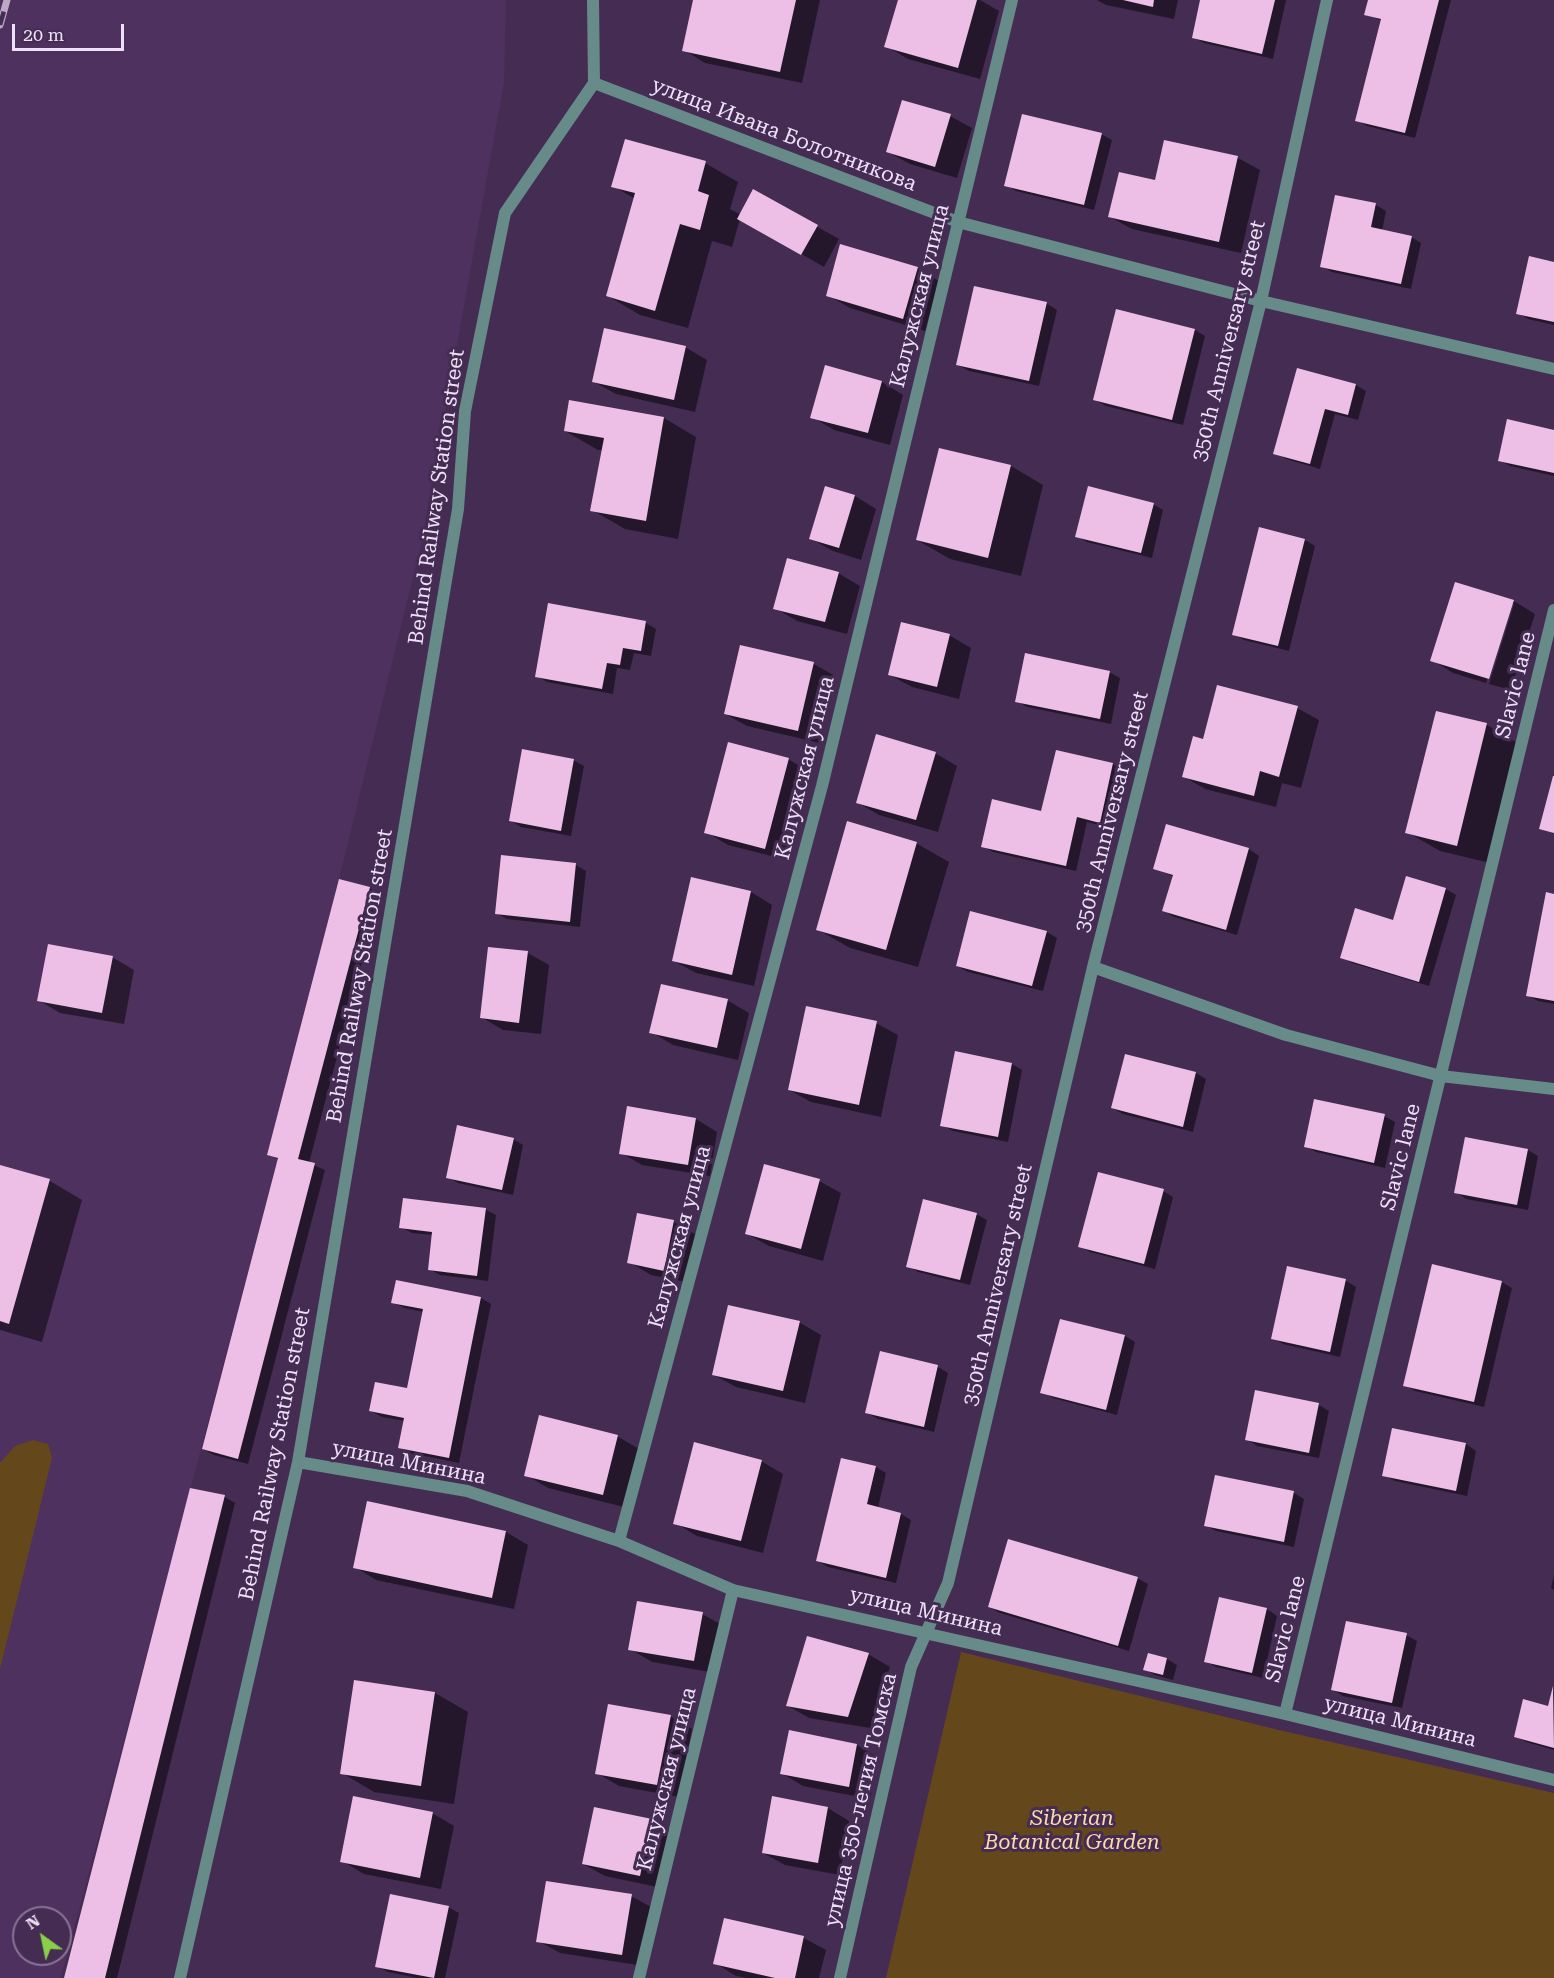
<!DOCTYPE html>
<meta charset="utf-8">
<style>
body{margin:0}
#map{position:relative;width:1554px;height:1978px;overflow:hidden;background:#452c53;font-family:"Roboto Serif",serif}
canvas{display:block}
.north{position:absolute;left:12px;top:1906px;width:60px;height:60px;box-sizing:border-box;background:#452c53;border:2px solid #897495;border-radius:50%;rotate:327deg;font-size:16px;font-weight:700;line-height:24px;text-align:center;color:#efe0f9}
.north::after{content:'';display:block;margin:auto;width:21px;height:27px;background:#89cf48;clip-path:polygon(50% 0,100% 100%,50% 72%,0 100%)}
.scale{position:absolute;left:12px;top:24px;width:112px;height:27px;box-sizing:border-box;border:3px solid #efe0f9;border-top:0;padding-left:8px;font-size:18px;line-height:21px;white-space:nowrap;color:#efe0f9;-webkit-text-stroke:4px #452c53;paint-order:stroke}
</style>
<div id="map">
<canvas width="1554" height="1978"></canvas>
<div class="north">N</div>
<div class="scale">20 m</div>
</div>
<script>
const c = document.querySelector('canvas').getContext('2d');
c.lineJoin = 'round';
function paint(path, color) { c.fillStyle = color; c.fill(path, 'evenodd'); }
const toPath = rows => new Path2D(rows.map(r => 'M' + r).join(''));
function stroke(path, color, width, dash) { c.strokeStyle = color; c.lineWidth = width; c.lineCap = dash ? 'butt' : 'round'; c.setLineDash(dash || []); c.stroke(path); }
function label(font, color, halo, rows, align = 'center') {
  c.font = font + ' "Roboto Serif",serif'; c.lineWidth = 6; c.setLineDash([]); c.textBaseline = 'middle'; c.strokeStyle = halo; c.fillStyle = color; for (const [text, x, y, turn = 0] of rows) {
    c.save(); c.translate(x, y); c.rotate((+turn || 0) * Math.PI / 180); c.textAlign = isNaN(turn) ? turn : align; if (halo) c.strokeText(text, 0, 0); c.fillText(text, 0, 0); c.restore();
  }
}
const built = toPath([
 [0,0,506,0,504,83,421,545,339,879,267,1154,278,1158,61,1978,0,1978],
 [24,1918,60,1918,60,1954,24,1954]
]);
const green = toPath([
 [33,1440,48,1444,52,1458,0,1669,0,1463,15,1446],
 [961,1652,1279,1730,1554,1793,1554,1978,886,1978]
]);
const shadow = toPath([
 [695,0,820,0,802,83,705,63,684,50],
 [900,0,980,0,999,11,980,79,908,59,886,46],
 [1097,0,1178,0,1174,19,1106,5],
 [1202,0,1286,0,1273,59,1204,43,1193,37],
 [1369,0,1451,0,1415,138,1367,126,1357,120,1382,21,1366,14],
 [950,116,972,128,957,178,910,164,888,152],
 [1101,134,1112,140,1094,210,1016,191,1006,185],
 [1166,142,1238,158,1260,170,1241,253,1132,229,1110,217,1156,181],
 [705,163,738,182,730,209,741,215,754,191,839,239,824,267,740,219,732,247,712,241,688,328,640,315,608,296,635,199,613,186],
 [1376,205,1386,211,1382,231,1411,237,1421,243,1411,289,1332,272,1322,266],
 [1554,263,1554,325,1528,319,1518,313],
 [917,268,939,281,925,331,850,308,828,295],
 [1046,303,1057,310,1039,386,969,371,958,365],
 [1118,311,1195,330,1205,336,1183,425,1106,406,1095,400],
 [685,347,707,360,695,412,616,394,594,382],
 [1298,370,1356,385,1366,391,1358,420,1335,414,1320,469,1286,459,1275,453],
 [882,382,903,395,890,445,834,430,812,417],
 [664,418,696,437,678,539,625,529,592,510,603,450,598,450,565,431],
 [1554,431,1554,476,1510,466,1499,460],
 [940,449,1011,466,1043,485,1021,576,950,559,917,540],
 [855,496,876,509,861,560,833,551,811,539],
 [1153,504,1163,510,1152,558,1087,542,1077,536],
 [1260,529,1305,540,1315,546,1289,651,1244,640,1234,634],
 [838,573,860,586,847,634,797,621,775,608],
 [1514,601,1535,614,1511,690,1489,684,1514,604,1511,604,1486,683,1453,673,1432,660],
 [550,605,646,623,656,629,651,656,634,653,630,670,617,668,613,694,547,682,537,676],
 [949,635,971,648,959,699,912,687,890,675],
 [814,664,835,676,820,743,747,726,725,714],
 [1109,672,1120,678,1111,724,1027,707,1017,701],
 [1297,708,1319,720,1301,788,1282,783,1276,807,1205,789,1183,776],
 [1437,713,1487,725,1519,744,1490,863,1440,851,1407,832],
 [1057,752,1113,764,1123,771,1110,828,1087,822,1076,871,993,852,983,846,1043,812],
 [935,753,957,766,938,832,879,815,858,803],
 [788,759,810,772,787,860,728,845,706,832],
 [573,760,584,766,571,836,521,827,510,820],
 [1167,826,1249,849,1259,856,1237,935,1174,917,1164,911,1174,877,1155,868],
 [916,843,949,862,918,967,850,948,817,929],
 [576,865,586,871,580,927,507,919,496,913],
 [369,888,380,894,309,1163,325,1170,248,1464,214,1455,203,1449,279,1160,269,1154],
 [1446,889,1456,895,1429,986,1352,963,1342,957],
 [751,892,772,905,754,986,696,973,674,961],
 [1554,895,1554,1004,1538,1001,1527,995],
 [1047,932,1057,938,1043,991,968,972,957,966],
 [528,953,549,965,541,1034,503,1030,481,1017],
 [112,957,134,970,124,1024,60,1013,38,1000],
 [727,1000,749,1013,738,1060,673,1045,651,1032],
 [876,1023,898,1035,881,1117,811,1102,789,1090],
 [1012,1064,1022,1070,1008,1142,953,1131,942,1125],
 [1196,1073,1206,1079,1193,1132,1123,1114,1112,1108],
 [1384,1116,1395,1122,1385,1168,1316,1152,1305,1146],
 [696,1119,717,1132,710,1176,642,1165,621,1153],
 [513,1139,523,1145,513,1195,458,1183,448,1177],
 [1528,1150,1538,1156,1528,1210,1466,1199,1456,1192],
 [0,1167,50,1181,82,1200,42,1342,0,1330],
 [819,1181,841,1193,823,1261,769,1246,747,1234],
 [1163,1191,1173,1197,1155,1269,1090,1252,1080,1246],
 [485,1209,496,1215,488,1281,440,1275,429,1269,433,1235,412,1233,401,1227],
 [976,1214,987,1220,970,1285,918,1272,908,1266],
 [674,1222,695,1234,686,1282,651,1275,629,1262],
 [1433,1266,1502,1282,1512,1288,1484,1407,1415,1391,1405,1385],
 [1345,1280,1356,1287,1340,1357,1283,1344,1273,1338],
 [481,1298,491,1304,459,1463,410,1453,400,1447,405,1421,382,1417,371,1411,409,1390,424,1312,404,1308,393,1302],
 [1061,1320,1125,1336,1135,1342,1117,1415,1053,1398,1042,1392],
 [799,1322,821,1335,805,1403,736,1387,714,1375],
 [881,1353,938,1367,948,1373,934,1432,878,1419,867,1413],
 [1319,1405,1329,1411,1319,1458,1257,1446,1247,1439],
 [617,1436,639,1449,624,1507,548,1488,526,1475],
 [1466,1444,1476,1451,1467,1496,1395,1481,1384,1475],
 [842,1459,876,1467,886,1473,878,1508,901,1514,911,1520,896,1583,828,1567,818,1561],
 [761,1461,783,1474,763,1553,697,1536,675,1523],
 [1216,1477,1294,1493,1304,1499,1294,1547,1216,1531,1205,1525],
 [191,1490,225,1497,235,1503,117,1978,65,1978],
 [506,1532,528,1545,514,1609,376,1580,355,1567],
 [1554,1575,1554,1590,1551,1588],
 [1137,1578,1148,1584,1129,1651,1000,1613,989,1607],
 [1220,1599,1267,1609,1277,1616,1263,1678,1216,1667,1205,1661],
 [702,1614,724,1626,716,1673,652,1662,630,1649],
 [1406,1635,1417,1641,1402,1708,1343,1696,1332,1689],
 [868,1654,890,1667,870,1728,809,1718,788,1706],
 [1149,1655,1167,1659,1177,1665,1173,1680,1155,1675,1145,1669],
 [356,1681,435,1693,468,1712,454,1804,374,1792,342,1773],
 [1554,1689,1554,1750,1526,1742,1515,1736,1549,1708],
 [670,1716,692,1729,679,1797,619,1786,597,1773],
 [790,1732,857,1745,879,1758,870,1799,803,1786,781,1773],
 [828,1808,849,1821,840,1875,785,1865,763,1853],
 [432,1813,454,1826,441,1889,364,1874,342,1861],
 [651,1820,673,1833,662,1888,605,1876,583,1864],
 [631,1896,653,1908,644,1966,560,1953,538,1941],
 [448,1907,459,1913,445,1978,417,1978,388,1972,377,1966],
 [725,1920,804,1938,826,1950,819,1978,747,1978,736,1976,715,1963]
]);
const building = toPath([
 [693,0,796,0,780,72,682,51],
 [898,0,977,0,958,68,884,47],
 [1123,0,1154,0,1153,7],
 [1200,0,1275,0,1262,54,1192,38],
 [1368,0,1439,0,1405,133,1355,121,1381,19,1364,15],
 [902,100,951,114,935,167,886,152],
 [1022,114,1102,133,1084,205,1004,186],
 [625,139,706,161,698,191,709,195,700,230,680,224,655,311,606,296,635,193,611,187],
 [1164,140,1238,156,1219,242,1108,217,1119,172,1155,180],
 [753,189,818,225,801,255,737,219],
 [1335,195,1376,203,1371,227,1412,236,1401,284,1320,267],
 [840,244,918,267,903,319,826,296],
 [1529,256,1554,262,1554,322,1516,314],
 [974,286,1047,302,1029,381,956,365],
 [1116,309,1195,329,1172,420,1093,400],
 [604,328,686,346,674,400,592,382],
 [825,365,882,381,868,433,810,418],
 [1297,368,1356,384,1348,415,1325,409,1310,464,1273,454],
 [569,400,664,417,646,521,590,511,604,438,564,431],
 [1507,419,1554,430,1554,473,1498,461],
 [939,448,1011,465,988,558,916,540],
 [825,486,855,495,839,548,809,539],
 [1088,486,1154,503,1141,553,1075,537],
 [1259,527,1305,539,1278,646,1232,635],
 [787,558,839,572,825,622,773,609],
 [1455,582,1514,600,1489,679,1430,661],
 [548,603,646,621,641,651,623,648,620,665,607,663,602,689,535,677],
 [901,622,950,634,937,687,888,675],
 [740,645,814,662,798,731,724,714],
 [1025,653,1110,671,1100,719,1015,702],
 [1217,685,1298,706,1279,777,1260,771,1254,796,1182,777,1193,736,1203,739],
 [1436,711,1487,723,1457,846,1405,833],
 [876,734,936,752,916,820,856,803],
 [728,742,789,758,765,849,704,833],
 [522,749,574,759,561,831,509,821],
 [1056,750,1113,763,1100,823,1077,817,1066,866,981,847,992,799,1041,811],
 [1553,776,1554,776,1554,833,1539,829],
 [847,821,917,842,886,950,816,930],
 [1166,824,1249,848,1226,930,1162,911,1173,875,1153,869],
 [501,855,576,863,570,922,495,914],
 [1406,876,1446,888,1419,982,1340,958,1355,908,1393,920],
 [691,877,751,891,732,975,672,961],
 [339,879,370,887,298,1159,315,1163,238,1459,202,1449,278,1158,267,1155],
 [1546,892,1554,894,1554,1001,1526,996],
 [970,911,1047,931,1032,986,956,966],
 [48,944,113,956,102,1013,37,1001],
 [488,947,528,951,519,1023,480,1018],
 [661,984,728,999,717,1048,649,1033],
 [806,1006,877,1021,859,1105,788,1090],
 [955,1051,1012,1063,998,1137,940,1126],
 [1125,1054,1196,1072,1183,1127,1111,1108],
 [1314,1099,1385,1114,1374,1163,1304,1147],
 [627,1106,696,1118,688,1165,619,1154],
 [457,1125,514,1138,502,1190,446,1178],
 [1465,1137,1528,1149,1517,1205,1454,1193],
 [764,1164,820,1179,801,1249,745,1234],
 [0,1165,50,1179,9,1324,0,1321],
 [1098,1172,1164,1189,1144,1264,1078,1247],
 [403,1198,486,1208,477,1276,428,1270,432,1232,399,1228],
 [923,1199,977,1213,960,1280,906,1267],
 [637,1213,674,1220,664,1271,627,1263],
 [1432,1264,1502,1281,1474,1402,1403,1386],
 [1287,1266,1346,1279,1330,1352,1271,1339],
 [396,1280,481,1297,449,1458,398,1448,404,1418,369,1411,375,1382,407,1388,423,1309,391,1303],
 [728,1305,800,1321,783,1391,712,1375],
 [1060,1319,1125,1335,1106,1410,1040,1393],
 [880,1351,938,1365,924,1427,865,1413],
 [1255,1390,1319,1403,1309,1453,1245,1440],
 [539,1415,618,1435,603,1495,524,1476],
 [1392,1428,1466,1443,1456,1491,1382,1476],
 [694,1442,762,1460,741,1541,673,1524],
 [841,1458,876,1466,867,1504,901,1513,886,1578,816,1561],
 [1215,1475,1294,1491,1284,1542,1204,1526],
 [190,1488,225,1495,105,1978,64,1978],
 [367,1501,506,1531,492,1598,353,1568],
 [1008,1539,1138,1577,1118,1646,988,1607],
 [1219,1597,1267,1608,1252,1673,1204,1662],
 [637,1601,703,1612,694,1661,628,1650],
 [1346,1621,1407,1633,1392,1703,1331,1690],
 [807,1636,869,1653,848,1717,786,1706],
 [1148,1653,1167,1658,1163,1675,1143,1670],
 [354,1680,435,1692,421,1786,340,1774],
 [1553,1686,1554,1748,1514,1737,1523,1699,1548,1706],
 [608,1704,671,1715,657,1785,595,1774],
 [789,1730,857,1744,849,1787,780,1774],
 [353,1796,433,1812,420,1878,340,1862],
 [772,1796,828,1807,818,1863,762,1853],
 [594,1807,652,1819,640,1876,582,1864],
 [546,1881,632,1894,622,1955,536,1942],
 [390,1894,449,1906,434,1978,375,1967],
 [724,1918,804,1936,795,1978,775,1978,713,1964]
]);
const minor = toPath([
 [594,83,958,222,1261,301,1554,369],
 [1093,967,1286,1035,1441,1076,1554,1089],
 [298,1462,467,1491,619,1541,733,1590,1285,1714,1554,1780],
 [619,1541,822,786,1012,0],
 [1285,1714,1554,610],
 [180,1978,298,1462,458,509,465,411,505,213,594,83,593,0],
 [639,1978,733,1590],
 [840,1978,911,1667,948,1583,1093,967,1261,301,1327,0]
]);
const rail = toPath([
 [0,25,7,0]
]);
const streetNames = [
 ["улица Ивана Болотникова",784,135,21],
 ["Калужская улица",920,296,-76],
 ["350th Anniversary street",1229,341,-76],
 ["Behind Railway Station street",437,497,-82],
 ["Slavic lane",1516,685,-76],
 ["Калужская улица",805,768,-76],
 ["350th Anniversary street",1112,812,-76],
 ["Behind Railway Station street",360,976,-80],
 ["Slavic lane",1401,1157,-76],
 ["Калужская улица",680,1237,-75],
 ["350th Anniversary street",998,1285,-77],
 ["Behind Railway Station street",275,1454,-79],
 ["улица Минина",409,1463,11],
 ["улица Минина",926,1612,13],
 ["Slavic lane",1286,1629,-76],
 ["улица Минина",1400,1722,14],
 ["Калужская улица",667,1779,-76],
 ["улица 350-летия Томска",861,1800,-77]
];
const parkNames = [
 ["Siberian",1072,1819],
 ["Botanical Garden",1072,1843]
];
paint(built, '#4e315f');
paint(green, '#65471c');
paint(shadow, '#0007');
paint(building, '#eebfe6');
stroke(minor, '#668b89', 12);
stroke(rail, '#baa8c5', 7);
stroke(rail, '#452c53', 4.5, [14]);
label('21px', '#efe0f9', '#452c53', streetNames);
label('italic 21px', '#fdd8aa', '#452c53', parkNames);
</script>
